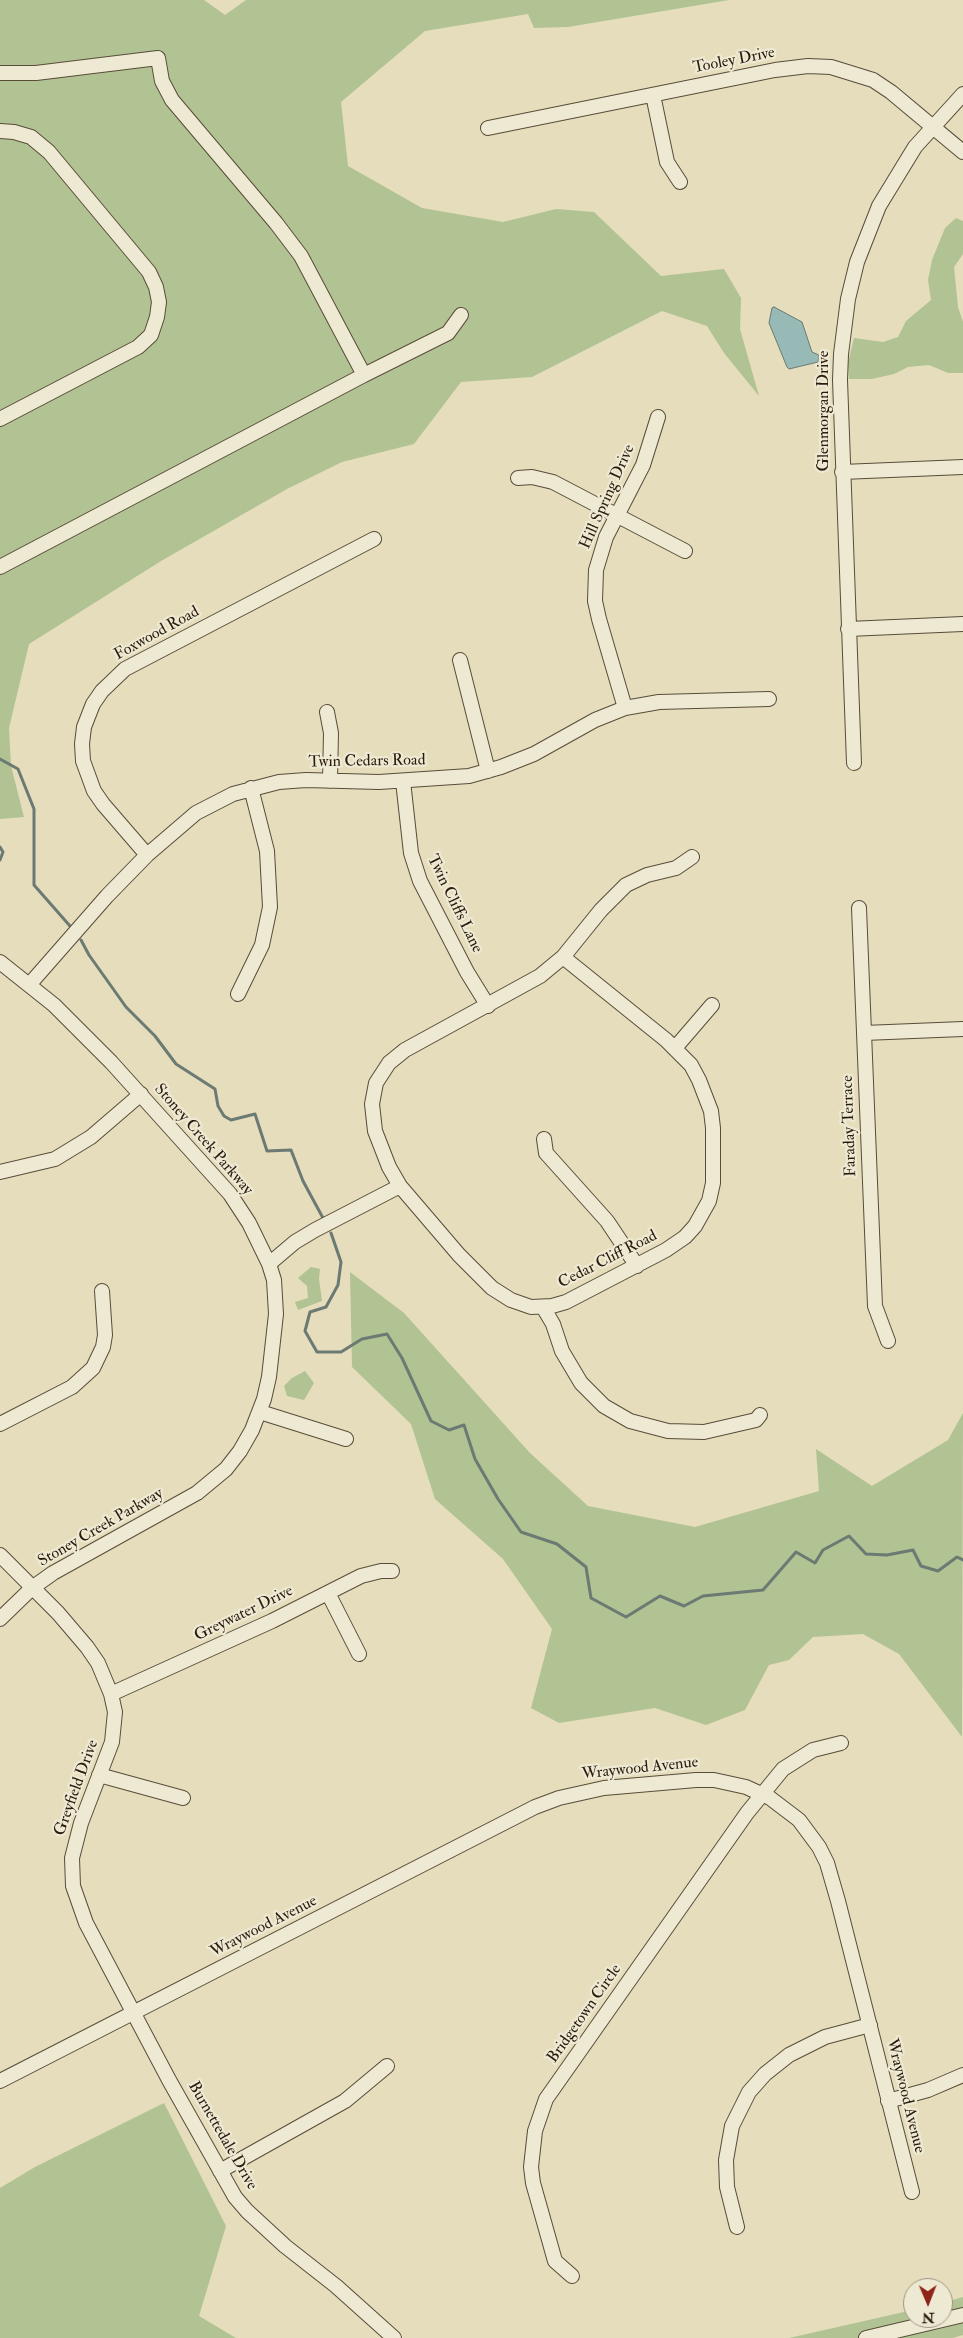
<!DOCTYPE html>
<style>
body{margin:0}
#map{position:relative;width:963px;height:2338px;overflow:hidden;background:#e5ddbc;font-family:"IM FELL Double Pica",serif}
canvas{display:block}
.north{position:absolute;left:903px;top:2278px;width:50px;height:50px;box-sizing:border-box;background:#eee9d3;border:1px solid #a09784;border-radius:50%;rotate:179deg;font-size:14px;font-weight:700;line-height:20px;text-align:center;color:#2a1b0d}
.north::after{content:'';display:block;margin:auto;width:18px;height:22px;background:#8f2418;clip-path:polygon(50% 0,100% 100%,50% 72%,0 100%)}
</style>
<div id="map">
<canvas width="963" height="2338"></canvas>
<div class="north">N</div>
</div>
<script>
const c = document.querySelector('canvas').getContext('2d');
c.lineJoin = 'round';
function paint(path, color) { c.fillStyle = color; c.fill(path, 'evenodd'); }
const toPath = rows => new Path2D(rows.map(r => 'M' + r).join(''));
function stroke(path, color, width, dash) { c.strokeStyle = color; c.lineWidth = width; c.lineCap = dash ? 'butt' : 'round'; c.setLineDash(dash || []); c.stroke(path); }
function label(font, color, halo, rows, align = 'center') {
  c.font = font + ' "IM FELL Double Pica",serif'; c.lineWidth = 4.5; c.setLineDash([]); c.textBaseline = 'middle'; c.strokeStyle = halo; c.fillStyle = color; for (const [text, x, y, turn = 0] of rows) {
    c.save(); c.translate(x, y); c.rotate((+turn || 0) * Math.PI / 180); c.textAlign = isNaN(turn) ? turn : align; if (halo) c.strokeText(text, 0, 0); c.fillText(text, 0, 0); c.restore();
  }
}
const green = toPath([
 [0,0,204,0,225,15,246,0,729,0,568,27,534,28,528,14,425,31,341,102,348,166,422,208,503,222,556,209,594,212,661,276,724,269,741,298,740,329,759,396,724,353,707,326,662,311,532,377,461,382,414,444,342,462,287,489,161,561,29,644,9,728,11,766,24,817,0,819],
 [956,218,963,221,963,254,954,267,958,307,963,322,963,373,948,373,929,365,908,367,894,374,872,379,849,379,848,363,854,338,883,342,898,337,906,321,931,300,928,280,932,260,945,228],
 [311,1267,320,1269,319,1279,322,1301,298,1310,295,1302,308,1298,307,1286,298,1278],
 [350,1272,404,1313,530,1453,588,1506,695,1527,819,1491,816,1449,872,1486,948,1440,963,1413,962,1737,899,1654,863,1634,813,1637,789,1660,769,1665,745,1710,706,1725,655,1708,559,1723,531,1708,552,1629,503,1559,435,1499,411,1424,352,1367],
 [305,1371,314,1383,304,1400,287,1396,284,1386,292,1378],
 [164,2103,226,2226,199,2316,236,2338,0,2338,0,2188,35,2167],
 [963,2297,963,2335,953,2338,789,2338,913,2310,913,2318,943,2318,943,2303]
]);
const water = toPath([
 [774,307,802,322,812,352,819,355,818,362,789,369,787,367,769,323,772,308,774,307]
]);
const stream = toPath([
 [0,759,18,769,34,809,34,885,70,926],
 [0,847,3,852,0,860],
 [81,940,89,955,126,1007,155,1036,176,1064,215,1089,218,1106,224,1116,231,1120,255,1114,267,1151,291,1150,303,1181,323,1218],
 [331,1233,341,1262,338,1285,326,1307,310,1312,305,1331,317,1352,341,1352,362,1339,387,1334,402,1358,431,1421,449,1430,464,1425,475,1459,498,1499,521,1532,557,1544,586,1567,591,1598,626,1617,660,1596,684,1606,703,1596,763,1590,796,1552,815,1563,823,1550,849,1536,866,1554,887,1555,913,1550,921,1566,938,1571,957,1557,963,1560]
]);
const minor = toPath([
 [0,73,36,73,158,58,162,81,172,100,276,223,301,256,364,375,0,567],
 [653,95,667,162,680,182],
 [488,128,775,70,808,66,831,67,873,80,891,92,963,152],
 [0,131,14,132,31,137,49,152,149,272,156,287,159,302,157,317,151,335,138,347,0,419],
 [364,375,448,333,461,315],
 [842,472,963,467],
 [518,478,532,477,553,482,685,551],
 [848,629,963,624],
 [460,660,488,771],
 [625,708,599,619,595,601,596,570,606,537,643,465,658,417],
 [327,712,331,733,330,781],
 [854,763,840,380,841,354,848,299,857,262,879,206,915,147,963,94],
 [403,781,411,853,420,881,467,972,488,1006],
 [147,855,103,804,94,791,83,761,82,744,84,727,93,704,102,691,125,669,374,539],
 [859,908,875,1306,888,1341],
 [563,957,666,1040,691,1065,699,1080,711,1111,713,1128,713,1183,709,1201,695,1226,685,1237,666,1250,566,1302,552,1306,531,1307,511,1300,492,1288,459,1255,400,1186,389,1167,375,1131,372,1104,376,1083,389,1063,405,1050,540,976,563,957,601,910,626,885,647,875,676,868,692,857],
 [0,962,54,1005,111,1062,230,1194,249,1223,269,1264,274,1280,276,1314,269,1377,264,1399,252,1430,240,1451,226,1469,197,1493,53,1573,32,1588,0,1619],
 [29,985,107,896,147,855,196,813,233,794,279,782,306,780,379,782,469,776,501,767,534,754,595,720,625,708,659,702,769,699],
 [238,994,262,945,270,907,267,851,251,788],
 [864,1033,963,1029],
 [675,1048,712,1005],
 [544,1139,546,1153,607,1221,637,1266],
 [0,1172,55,1159,91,1137,141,1094],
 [269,1264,295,1242,315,1230,400,1186],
 [543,1307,553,1324,562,1351,581,1383,604,1406,630,1421,668,1431,704,1432,756,1420,760,1415],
 [260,1412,346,1439],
 [0,1424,72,1387,93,1368,103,1347,105,1335,102,1291],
 [0,1555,58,1613,87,1647,98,1663,111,1694,115,1712,112,1742,81,1823,72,1858,73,1886,86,1923,169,2080,235,2197,247,2211,285,2246,336,2286,394,2338],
 [328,1593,359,1654],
 [111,1694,272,1621,361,1576,381,1571,392,1571],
 [99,1775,183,1798],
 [0,2081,535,1807,559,1798,604,1788,696,1780,714,1780,746,1787,770,1798,799,1820,819,1847,827,1863,838,1901,912,2192],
 [888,2101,928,2090,963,2075],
 [220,2171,345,2101,387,2066],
 [737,2227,727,2187,726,2160,732,2126,749,2092,765,2074,789,2055,825,2037,870,2025],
 [572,2276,555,2261,533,2183,531,2167,535,2131,546,2099,747,1813,783,1769,813,1750,841,1743],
 [866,2338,963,2315]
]);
const streetNames = [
 ["Tooley Drive",734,61,-11],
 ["Glenmorgan Drive",825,411,-90],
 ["Hill Spring Drive",608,497,-66],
 ["Foxwood Road",157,634,-29],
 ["Twin Cedars Road",367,762,-1],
 ["Twin Cliffs Lane",454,904,64],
 ["Faraday Terrace",850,1126,-92],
 ["Stoney Creek Parkway",203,1140,49],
 ["Cedar Cliff Road",608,1260,-27],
 ["Stoney Creek Parkway",101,1528,-30],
 ["Greywater Drive",244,1614,-26],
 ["Wraywood Avenue",640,1769,-6],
 ["Greyfield Drive",77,1788,-70],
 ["Wraywood Avenue",264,1927,-27],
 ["Bridgetown Circle",585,2014,-55],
 ["Wraywood Avenue",905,2096,76],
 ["Burnettedale Drive",222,2136,60]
];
paint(green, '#b1c293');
paint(water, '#97bab7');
stroke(water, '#6b7a73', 1);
stroke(stream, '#6b7a73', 3);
stroke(minor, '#594c39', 16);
stroke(minor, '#eee9d3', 14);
label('16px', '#2a1b0d', '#eee9d3', streetNames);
</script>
